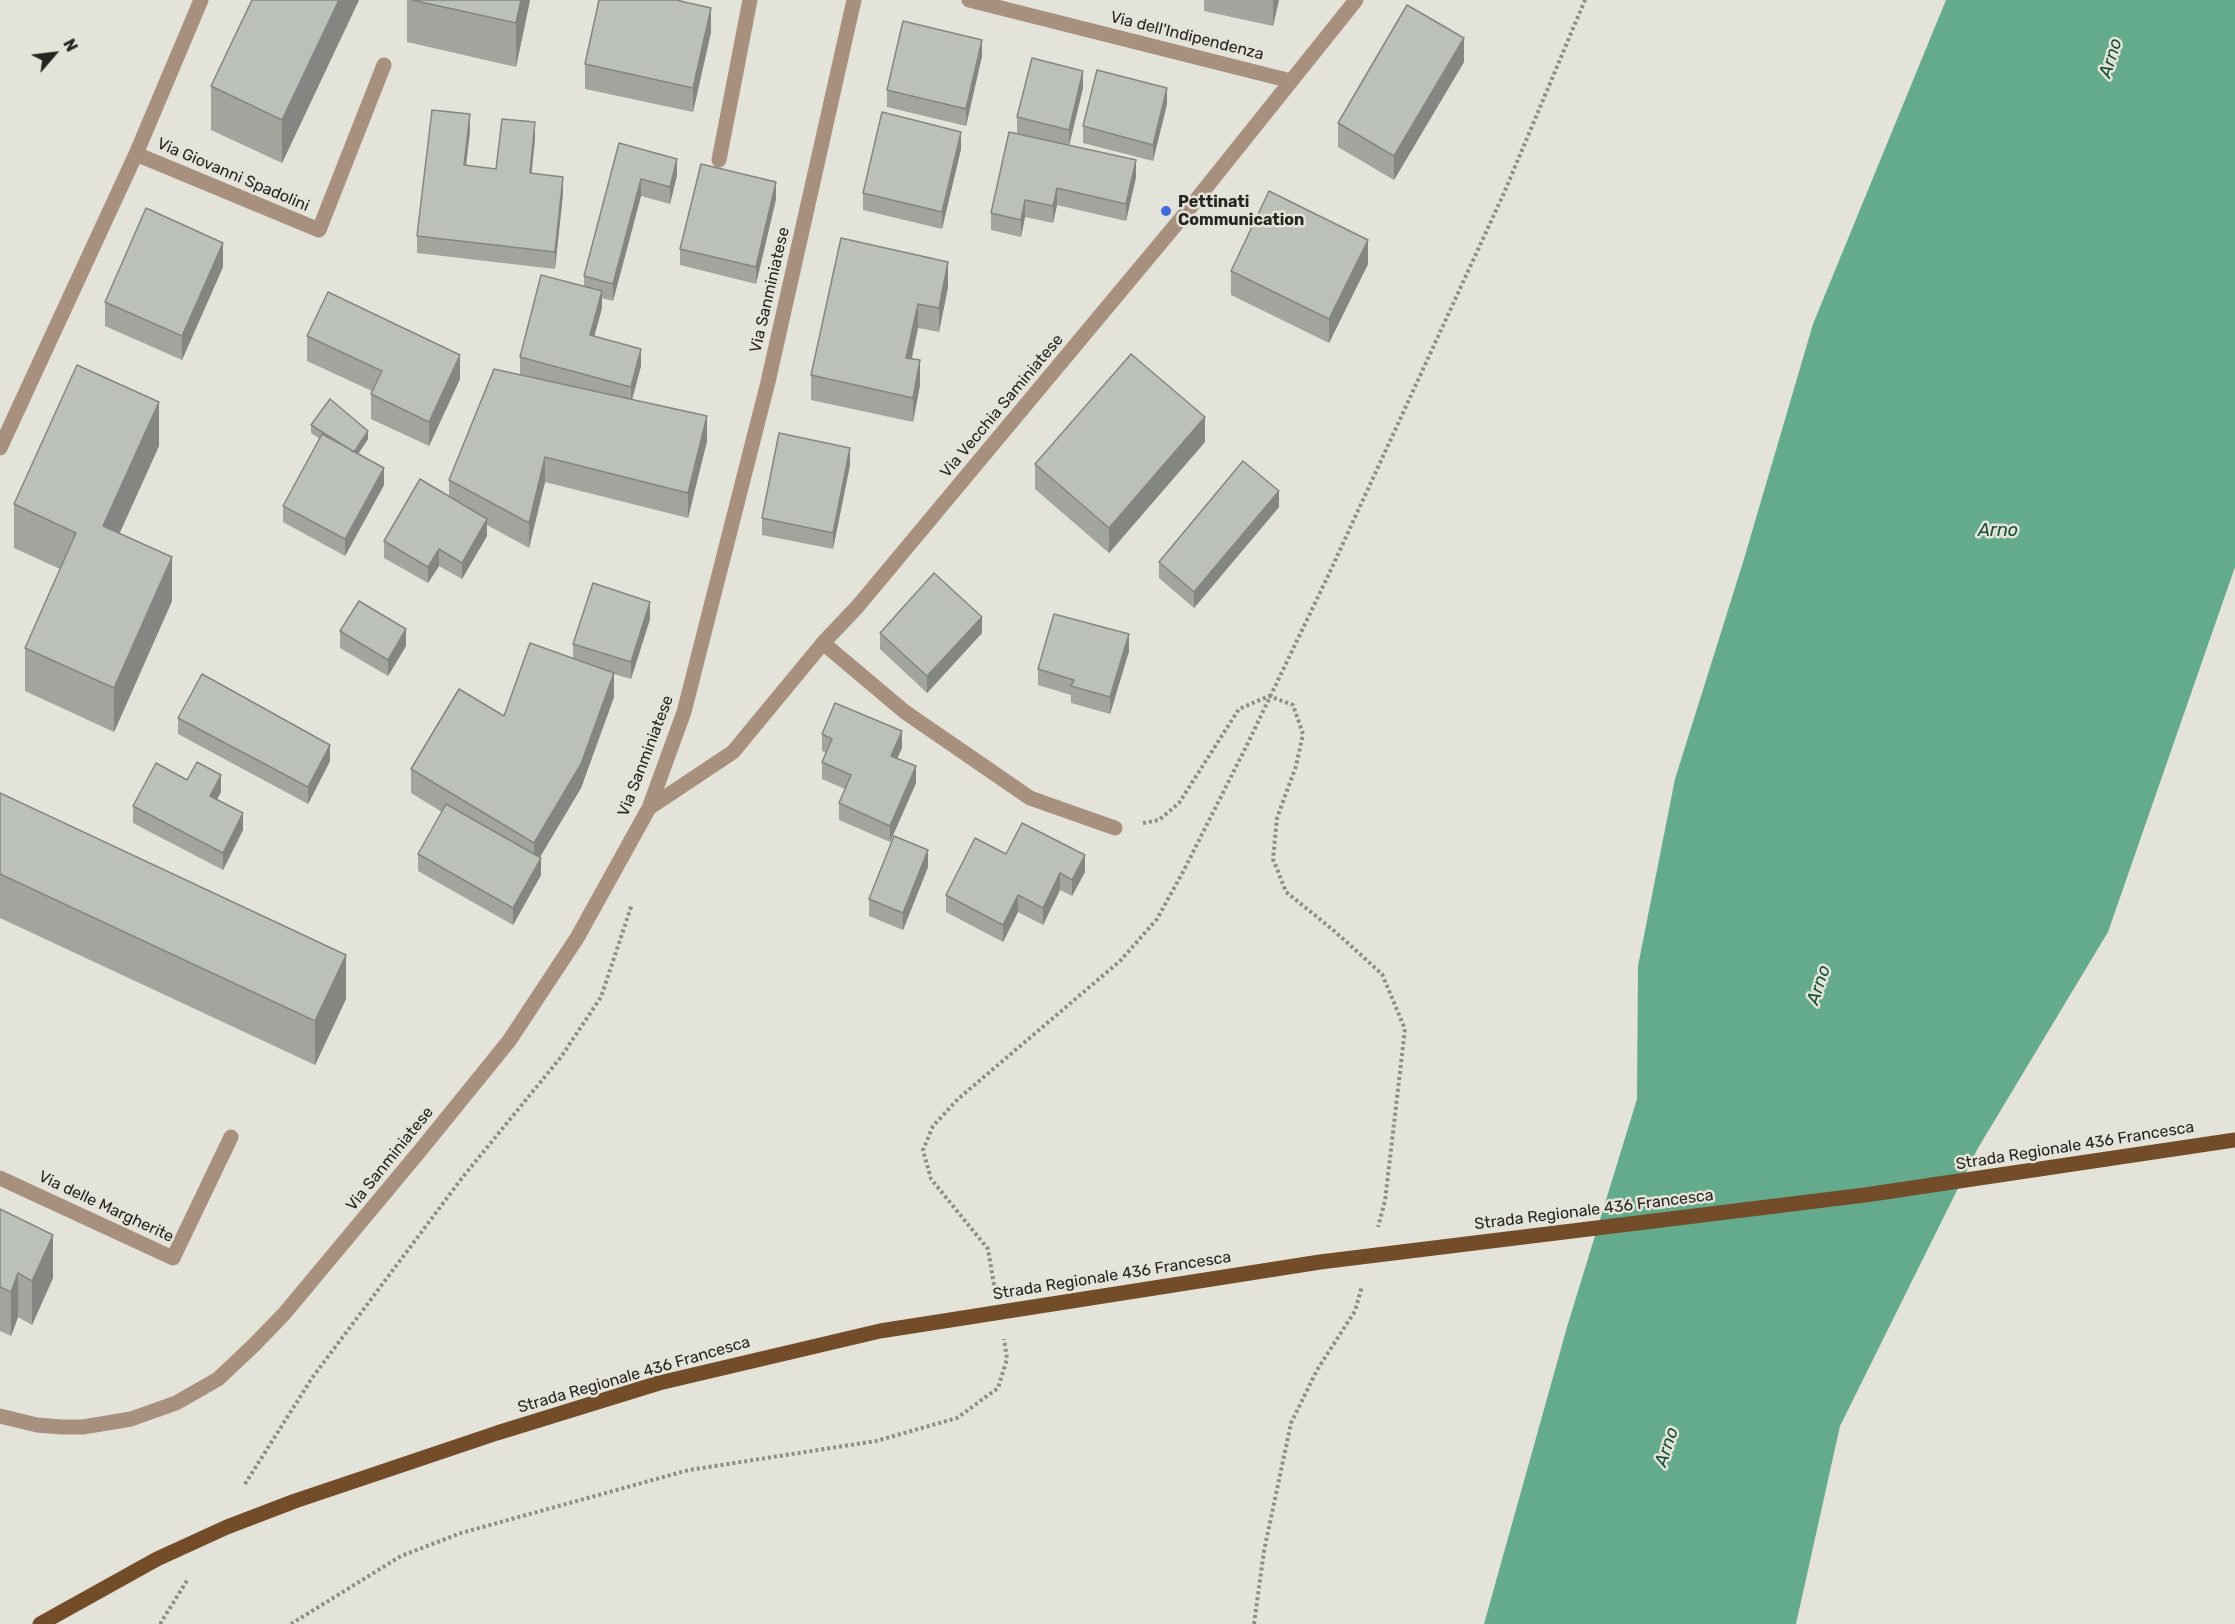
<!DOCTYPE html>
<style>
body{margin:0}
#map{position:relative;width:2235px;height:1624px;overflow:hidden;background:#e4e3d9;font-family:Rubik,sans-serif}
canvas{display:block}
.north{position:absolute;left:24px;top:24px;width:60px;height:60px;-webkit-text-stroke:4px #e4e3d9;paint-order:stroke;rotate:62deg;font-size:16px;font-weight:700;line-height:24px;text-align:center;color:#262521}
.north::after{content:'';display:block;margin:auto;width:21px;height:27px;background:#262521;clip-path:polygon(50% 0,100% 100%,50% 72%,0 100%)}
</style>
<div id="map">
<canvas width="2235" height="1624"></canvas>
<div class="north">N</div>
</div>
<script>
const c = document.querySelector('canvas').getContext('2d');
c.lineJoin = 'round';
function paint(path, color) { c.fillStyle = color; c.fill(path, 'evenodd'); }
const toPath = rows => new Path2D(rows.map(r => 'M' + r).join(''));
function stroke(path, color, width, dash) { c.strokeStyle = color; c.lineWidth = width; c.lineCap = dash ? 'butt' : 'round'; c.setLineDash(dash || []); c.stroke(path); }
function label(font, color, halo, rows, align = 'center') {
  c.font = font + ' Rubik,sans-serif'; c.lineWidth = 5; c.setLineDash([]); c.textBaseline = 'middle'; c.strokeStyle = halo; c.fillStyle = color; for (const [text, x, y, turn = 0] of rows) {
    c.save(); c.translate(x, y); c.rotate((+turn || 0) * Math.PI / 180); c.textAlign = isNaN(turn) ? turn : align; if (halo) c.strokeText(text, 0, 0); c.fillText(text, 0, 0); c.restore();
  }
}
const water = toPath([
 [1946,0,2235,0,2235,567,2108,932,1978,1148,1840,1426,1796,1624,1484,1624,1567,1327,1637,1099,1638,966,1675,779,1744,559,1813,324]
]);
const path = toPath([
 [1143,823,1159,820,1179,803,1239,709,1269,696,1293,705,1303,734,1296,766,1277,818,1273,859,1286,892,1332,929,1382,974,1405,1029,1385,1201,1378,1227],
 [994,1285,988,1249,931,1179,923,1150,933,1126,958,1099,1120,961,1157,919,1183,872,1245,749,1328,576,1504,193,1585,0],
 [245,1484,312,1378,462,1178,561,1057,601,997,632,904],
 [160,1624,188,1579],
 [291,1624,401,1556,461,1533,689,1470,876,1441,957,1418,998,1388,1007,1359,1004,1339],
 [1254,1624,1264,1551,1291,1423,1317,1370,1355,1311,1362,1286]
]);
const minor = toPath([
 [969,0,1291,81],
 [136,154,319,230,384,65],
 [719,160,750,0],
 [0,448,136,154,201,0],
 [823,643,905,712,1030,798,1115,828],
 [649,808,733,752,823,643,858,606,1184,215,1356,0],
 [0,1178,173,1258,231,1137],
 [0,1416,37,1425,62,1427,83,1427,131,1419,176,1403,218,1379,254,1345,284,1314,419,1152,509,1041,577,938,649,808,684,712,768,382,854,0]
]);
const major = toPath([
 [40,1624,157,1559,227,1527,295,1501,497,1433,659,1383,880,1331,1320,1262,1865,1195,2235,1140]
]);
const wall = toPath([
 [359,0,282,163,211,130,211,86],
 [407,0,530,0,516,67,407,42],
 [1204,0,1279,0,1273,26,1204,11],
 [711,32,693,112,585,89,585,64],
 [982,56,966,126,887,107,887,90],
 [1464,62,1394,180,1338,147,1338,123],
 [1083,88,1069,145,1136,177,1126,221,1057,205,1053,223,1025,217,1021,237,991,230,991,213,1017,133,1017,117],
 [1167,104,1153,161,1083,143,1083,126],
 [470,131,466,166,496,169,535,139,531,173,563,194,555,269,417,253,417,236],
 [619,143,677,175,670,204,641,196,613,301,602,298,602,308,594,336,641,366,632,400,707,441,688,518,545,482,529,548,487,525,487,536,462,579,439,566,428,583,384,558,384,541,449,497,449,480,543,380,520,374,520,357,584,286,584,276],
 [961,149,942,229,863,210,863,193],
 [776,199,756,284,680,265,680,249],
 [841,238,948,287,939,332,918,328,912,359,920,385,913,422,811,400,811,375],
 [1368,264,1329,343,1231,295,1231,271],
 [223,267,182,360,105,326,105,302],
 [307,336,460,379,429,446,371,419,371,394,372,391,307,361],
 [311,425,368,439,358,454,384,485,345,556,283,522,283,506,320,439,311,433],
 [1205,442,1109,553,1035,489,1035,464],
 [159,446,119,534,172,601,114,732,25,691,25,648,60,569,14,548,14,504],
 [850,465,833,549,762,535,762,518],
 [1279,507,1194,608,1159,578,1159,562],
 [650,619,631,679,614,674,614,697,581,788,540,857,541,875,513,925,418,871,418,854,442,812,411,793,411,769,504,716,573,658,573,644],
 [340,631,406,646,388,676,340,648],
 [880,633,982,633,927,693,880,649],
 [1129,651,1110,714,1071,703,1071,695,1038,685,1038,669],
 [178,718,330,761,308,804,178,734],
 [822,734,902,748,897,758,916,783,890,842,839,820,839,803,845,789,822,779,822,762,826,753,822,751],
 [187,780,221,792,217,799,243,830,223,870,133,823,133,806],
 [0,793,346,999,315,1065,0,918],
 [1006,854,1085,872,1072,896,1060,890,1043,925,1018,912,1003,942,946,912,946,895],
 [928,867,903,930,869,916,869,899],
 [0,1209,53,1278,32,1325,18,1317,11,1336,0,1331]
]);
const shadedWall = toPath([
 [339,0,359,0,282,163,282,120],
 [521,0,530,0,516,67,516,23],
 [1273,0,1279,0,1273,26],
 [711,8,711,32,693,112,693,88],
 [1464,38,1464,62,1394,180,1394,156],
 [982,40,982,56,966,126,966,109],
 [1083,71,1083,88,1069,146,1069,130],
 [1167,88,1167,104,1153,161,1153,145],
 [470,114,470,131,464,182,464,165],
 [535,122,535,139,530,190,530,173],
 [961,132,961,149,942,229,942,212],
 [677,159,677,175,670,204,670,187],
 [1136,160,1136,177,1126,221,1126,204],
 [563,177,563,194,555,269,555,252],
 [641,179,641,196,613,301,613,284],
 [776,182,776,199,756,284,756,267],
 [1057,188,1057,205,1053,223,1053,206],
 [1025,200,1025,217,1021,237,1021,220],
 [1368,240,1368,264,1329,343,1329,319],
 [223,243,223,267,182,360,182,336],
 [948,262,948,287,939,332,939,308],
 [602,291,602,308,590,352,590,335],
 [918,304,918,328,906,382,906,358],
 [641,349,641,366,631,403,631,387],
 [460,355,460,379,429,446,429,422],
 [920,360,920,385,913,422,913,398],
 [159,402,159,446,103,570,103,526],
 [707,416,707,441,688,518,688,493],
 [1205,417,1205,442,1109,553,1109,528],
 [368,431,368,439,354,460,354,452],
 [850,448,850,465,833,549,833,533],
 [545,457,545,482,529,548,529,523],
 [384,468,384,485,345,556,345,539],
 [1279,491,1279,507,1194,608,1194,592],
 [487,519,487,536,462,579,462,563],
 [439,549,439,566,428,583,428,567],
 [172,557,172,601,114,732,114,688],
 [650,602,650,619,631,679,631,662],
 [982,617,982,633,927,693,927,676],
 [406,629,406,646,388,676,388,660],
 [1129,634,1129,651,1110,714,1110,697],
 [614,673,614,697,581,788,534,867,534,843],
 [902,731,902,748,891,772,891,756],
 [330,745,330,761,308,804,308,787],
 [916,766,916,783,890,842,890,826],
 [221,775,221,792,210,813,210,796],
 [243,813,243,830,223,870,223,853],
 [928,850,928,867,903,930,903,913],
 [1085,855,1085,872,1072,896,1072,880],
 [541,858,541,875,513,925,513,908],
 [1060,873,1060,890,1043,925,1043,908],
 [1018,895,1018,912,1003,942,1003,925],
 [346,955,346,999,315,1065,315,1021],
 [53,1235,53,1278,32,1325,32,1281],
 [18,1273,18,1317,11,1336,11,1292]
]);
const building = toPath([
 [252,0,339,0,282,120,211,86,252,0],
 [412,0,521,0,516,23,412,0],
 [599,0,676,0,711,8,693,88,585,64,599,0],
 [1407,5,1464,38,1394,156,1338,123,1407,5],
 [903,21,982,40,966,109,887,90,903,21],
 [1032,58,1083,71,1069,130,1017,117,1032,58],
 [1097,70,1167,88,1153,145,1083,126,1097,70],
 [432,110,470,114,464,165,496,169,502,119,535,122,530,173,563,177,555,252,417,236,432,110],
 [882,112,961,132,942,212,863,193,882,112],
 [1009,132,1136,160,1126,204,1057,188,1053,206,1025,200,1021,220,991,213,1009,132],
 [619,143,677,159,670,187,641,179,613,284,584,276,619,143],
 [701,164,776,182,756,267,680,249,701,164],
 [1269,191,1368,240,1329,319,1231,271,1269,191],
 [146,208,223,243,182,336,105,302,146,208],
 [841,238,948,262,939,308,918,304,906,358,920,360,913,398,811,375,841,238],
 [541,275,602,291,590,335,641,349,631,387,520,357,541,275],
 [328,292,460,355,429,422,371,394,382,371,307,336,328,292],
 [1131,354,1205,417,1109,528,1035,464,1131,354],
 [77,365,159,402,103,526,172,557,114,688,25,648,76,533,14,504,77,365],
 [494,369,707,416,688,493,545,457,529,523,449,480,494,369],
 [330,399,368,431,354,452,311,425,330,399],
 [779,433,850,448,833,533,762,518,779,433],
 [322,434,384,468,345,539,283,506,322,434],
 [1243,461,1279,491,1194,592,1159,562,1243,461],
 [420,479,487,519,462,563,439,549,428,567,384,541,420,479],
 [934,573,982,617,927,676,880,633,934,573],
 [593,583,650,602,631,662,573,644,593,583],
 [359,601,406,629,388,660,340,631,359,601],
 [1054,614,1129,634,1110,697,1071,686,1074,680,1038,669,1054,614],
 [530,643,614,673,581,764,534,843,411,769,459,689,504,716,530,643],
 [202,674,330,745,308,787,178,718,202,674],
 [835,703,902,731,891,756,916,766,890,826,839,803,851,775,822,762,832,739,822,734,835,703],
 [197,762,221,775,210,796,243,813,223,853,133,806,156,763,187,780,197,762],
 [0,793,346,955,315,1021,0,874,0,793],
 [446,804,541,858,513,908,418,854,446,804],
 [1022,823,1085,855,1072,880,1060,873,1043,908,1018,895,1003,925,946,895,975,838,1006,854,1022,823],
 [894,836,928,850,903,913,869,899,894,836],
 [0,1209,53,1235,32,1281,18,1273,11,1292,0,1287,0,1209]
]);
const markers = [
 [1166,211,6,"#436adc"]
];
const streetNames = [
 ["Via dell'Indipendenza",1187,36,14],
 ["Via Giovanni Spadolini",233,175,23],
 ["Via Sanminiatese",770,290,-77],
 ["Via Vecchia Saminiatese",1002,406,-50],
 ["Via Sanminiatese",646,756,-69],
 ["Strada Regionale 436 Francesca",2075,1146,-9],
 ["Via Sanminiatese",390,1159,-51],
 ["Via delle Margherite",106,1207,25],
 ["Strada Regionale 436 Francesca",1594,1210,-7],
 ["Strada Regionale 436 Francesca",1112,1276,-9],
 ["Strada Regionale 436 Francesca",634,1375,-16]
];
const poiNames = [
 ["Pettinati",1178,202],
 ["Communication",1178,220]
];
const waterNames = [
 ["Arno",2111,58,-73],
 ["Arno",1998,531],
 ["Arno",1819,985,-72],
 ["Arno",1667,1447,-72]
];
paint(water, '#64aa8c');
stroke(path, '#8e8d86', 4, [3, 3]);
stroke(minor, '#a7917e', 15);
stroke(major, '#734d29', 15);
paint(wall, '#a1a59e');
paint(shadedWall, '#838681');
paint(building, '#bbc0b8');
stroke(building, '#838681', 1.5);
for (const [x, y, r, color] of markers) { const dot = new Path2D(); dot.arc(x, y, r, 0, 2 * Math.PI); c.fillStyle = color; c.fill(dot); stroke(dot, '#e4e3d9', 2); }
label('16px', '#262521', '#e4e3d9', streetNames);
label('bold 16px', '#262521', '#e4e3d9', poiNames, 'left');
label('italic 18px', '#154e39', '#e4e3d9', waterNames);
</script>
